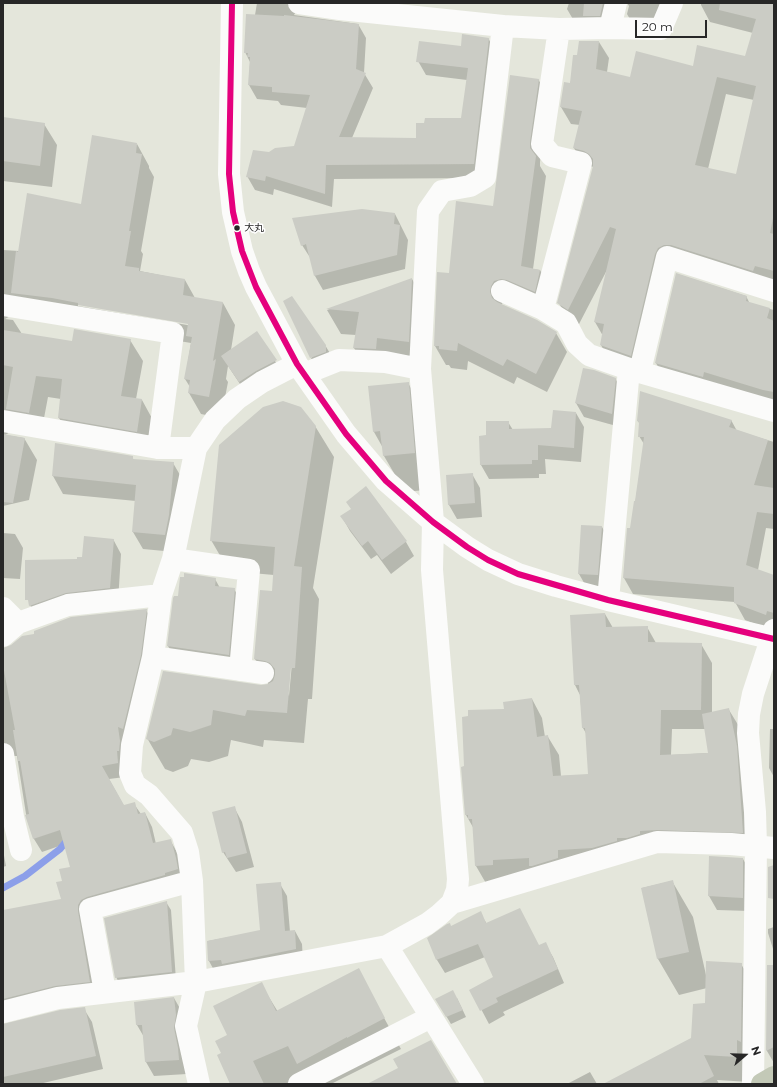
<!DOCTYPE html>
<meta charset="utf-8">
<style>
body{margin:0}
#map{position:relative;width:777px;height:1087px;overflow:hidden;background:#e4e6db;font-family:Montserrat,sans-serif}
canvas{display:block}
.frame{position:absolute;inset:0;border:4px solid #272727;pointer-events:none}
.north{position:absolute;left:725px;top:1035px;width:40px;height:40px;-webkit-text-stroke:3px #fff;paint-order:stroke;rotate:70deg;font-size:11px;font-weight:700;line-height:16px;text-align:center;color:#272727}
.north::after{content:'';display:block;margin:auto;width:14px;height:18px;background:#272727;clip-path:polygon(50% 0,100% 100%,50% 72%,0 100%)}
.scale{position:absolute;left:635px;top:20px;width:72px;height:18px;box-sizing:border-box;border:2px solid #272727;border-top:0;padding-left:5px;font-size:12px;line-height:14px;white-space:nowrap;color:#272727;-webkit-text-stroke:3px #fff;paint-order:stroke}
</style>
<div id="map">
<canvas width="777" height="1087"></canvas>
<div class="frame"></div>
<div class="north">N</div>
<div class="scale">20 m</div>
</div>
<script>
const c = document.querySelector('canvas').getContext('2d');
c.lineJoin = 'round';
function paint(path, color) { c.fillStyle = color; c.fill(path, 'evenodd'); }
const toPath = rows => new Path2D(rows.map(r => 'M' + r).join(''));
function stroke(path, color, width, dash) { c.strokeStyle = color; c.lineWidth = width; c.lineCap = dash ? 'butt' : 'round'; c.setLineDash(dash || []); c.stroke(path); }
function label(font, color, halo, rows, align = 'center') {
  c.font = font + ' Montserrat,"Noto Sans JP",sans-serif'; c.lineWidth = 3; c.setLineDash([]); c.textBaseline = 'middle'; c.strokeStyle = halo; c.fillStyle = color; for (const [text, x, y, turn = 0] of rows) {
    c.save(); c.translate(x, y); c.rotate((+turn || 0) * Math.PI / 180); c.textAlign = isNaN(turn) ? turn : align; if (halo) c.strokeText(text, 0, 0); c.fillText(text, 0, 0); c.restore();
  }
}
const shadow = toPath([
 [257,3,384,3,297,9,294,15,358,24,366,38,364,73,373,88,352,138,417,139,462,119,467,80,426,75,418,61,488,38,496,52,481,178,334,179,332,207,274,189,273,195,255,190,247,176,295,147,307,108,281,105,278,101,257,99,249,85,250,62,245,52,255,15],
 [569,3,620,3,607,28,574,21,567,9],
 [627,3,672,3,667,11,640,28,634,26,627,14,629,6],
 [701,3,774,3,774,285,674,262,640,373,610,362,601,345,603,336,595,322,607,270,578,326,568,320,559,303,594,167,584,165,574,148,580,125,571,124,561,107,570,84,578,56,599,42,609,58,607,72,630,78,746,57,753,33,710,22,701,5],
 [726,94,754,100,737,175,708,169],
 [538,79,549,98,540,162,540,166,546,176,533,269,540,270,551,289,545,310,505,300,501,305,556,333,567,352,547,392,517,377,514,384,468,361,467,370,451,368,449,365,446,365,435,346,450,274,494,207],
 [3,118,44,124,57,145,52,187,3,181],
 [137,144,149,166,149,168,154,177,141,251,143,254,140,271,185,280,195,298,223,303,235,325,231,350,257,333,284,375,248,396,228,366,226,379,228,382,221,418,201,414,189,393,190,387,185,379,191,343,91,326,12,315,5,319,13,320,22,334,73,342,130,340,143,361,136,399,142,400,154,422,149,453,71,439,59,418,61,399,48,397,41,434,12,431,5,435,24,438,37,460,29,500,3,506,3,250,19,251,81,205],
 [78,304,193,324,193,326,78,306],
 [395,214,408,240,405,269,323,290,315,276,311,259,302,245],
 [677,274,746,296,750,304,774,310,774,407,665,380,656,363],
 [412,279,426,303,422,366,368,372,354,348,356,335,341,334,327,310],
 [325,345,334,360,319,372,311,358],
 [615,378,623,393,620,427,584,417,576,403],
 [408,383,429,418,435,489,405,492,384,456,383,448,374,432,369,387],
 [576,413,584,427,581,462,545,459,546,474,539,474,539,478,489,479,481,465,487,436,508,422,513,430,552,429],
 [731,420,737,431,774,442,774,529,766,528,758,570,774,576,774,631,745,620,735,602,633,594,624,578,644,444,639,436,640,425,638,421],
 [315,426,334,457,313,588,319,599,312,699,308,699,304,743,264,740,263,747,231,740,228,756,209,762,191,759,188,766,173,772,165,769,147,738,261,686,269,685,255,659,273,592,274,575,229,571,211,540],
 [290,663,292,663,289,696,288,693],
 [132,457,134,460,173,463,183,480,175,552,143,549,133,532,136,501,63,494,53,476],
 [472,474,480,488,482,517,457,519,449,505,447,476],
 [366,487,406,542,414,556,391,574,377,555,371,559,350,531,342,517,352,510],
 [582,526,602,527,610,541,605,589,587,588,579,574],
 [3,533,15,534,23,548,20,579,3,578],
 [113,539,121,554,118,602,38,619,30,605],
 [215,579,220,588,234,589,242,603,236,669,176,660,168,646,175,597,179,597],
 [146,610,154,624,125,777,109,779,124,806,134,804,141,814,145,813,152,827,156,844,170,840,178,854,183,873,95,910,98,995,3,1016,3,913,62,900,63,881,72,867,65,844,42,852,34,839,26,814,17,756,8,756,3,746,3,649],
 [605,614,613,628,647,627,656,643,701,644,712,663,712,713,729,710,740,728,753,851,669,848,487,885,476,866,474,829,466,815,462,767,465,767,505,710,532,699,542,718,545,737,548,737,559,755,561,776,589,775,587,735,583,728,580,695,575,685],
 [672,729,705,729,709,753,671,755],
 [774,703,774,777,769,768,770,729,773,729],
 [234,807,242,822,254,867,236,872,223,852],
 [3,850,6,866,3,867],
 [710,857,743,859,751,873,750,911,717,910,709,896],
 [672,881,693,917,706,975,741,964,756,989,750,1082,717,1080,719,1084,606,1084,692,1039,706,1003,707,988,679,995,658,959,642,888],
 [280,884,287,896,290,932,295,931,302,944,303,962,216,974,209,961,208,941,261,931],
 [166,902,171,910,176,980,121,986,116,977],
 [480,913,487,924,539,946,545,944,553,957,564,983,503,1012,505,1015,489,1024,471,990,494,978,485,957,445,973,437,960,429,938],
 [774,927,774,952,768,933,768,929],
 [768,966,774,966,774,1063,767,1051],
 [358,970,401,1049,331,1084,310,1084,305,1075,285,1084,231,1084,223,1054,229,1036,261,984,278,1012],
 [174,998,182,1012,187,1074,154,1076,146,1062,144,1037,137,1025],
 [457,998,466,1017,451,1024,436,999],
 [84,1009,92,1022,103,1069,39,1084,3,1084,3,1025],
 [590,1072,597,1084,567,1084]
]);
const stream = toPath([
 [3,888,25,876,60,849,69,838]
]);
const building = toPath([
 [584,3,603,3,600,16,583,16],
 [720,3,774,3,774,213,770,233,774,234,774,271,755,266,753,271,671,245,664,245,658,248,655,254,631,356,600,345,604,324,594,322,616,229,610,227,568,310,557,303,593,166,593,159,589,154,584,151,573,148,582,111,560,107,564,82,570,83,573,55,577,55,579,41,599,41,596,69,630,77,636,51,693,66,697,45,745,56,756,19,719,10],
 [717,77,756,86,736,174,695,165],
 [246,14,284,16,284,15,359,24,356,69,366,73,339,137,416,138,416,123,424,123,425,118,461,118,468,68,416,62,419,41,461,46,462,34,489,38,474,164,326,165,325,194,266,176,265,181,246,177,253,150,269,152,275,148,294,146,310,95,272,92,272,87,248,85,250,57,247,57,248,53,244,53],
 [510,75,539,79,530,142,530,148,536,156,521,266,540,270,535,292,507,280,501,279,494,281,491,286,490,292,492,298,497,302,537,320,557,332,536,374,507,359,503,366,458,343,457,351,439,349,439,346,434,346,437,272,449,273,456,201,493,206],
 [3,117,45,123,40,166,3,161],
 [92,135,137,143,136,153,142,154,129,231,131,231,125,266,139,268,139,271,185,279,183,295,223,302,213,361,216,359,209,397,188,393,190,380,184,379,192,337,186,336,188,324,78,305,78,303,52,298,11,293,16,251,18,252,27,193,81,204],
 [362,209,395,213,394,224,400,225,397,255,314,276,306,244,301,246,292,218],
 [676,273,747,296,746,301,770,308,767,318,774,321,774,392,763,390,704,372,703,377,655,363],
 [412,278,409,342,377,338,376,349,353,348,359,312,326,309],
 [292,296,326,345,326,352,310,358,283,301],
 [74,329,131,339,121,396,142,399,137,432,58,418,62,379,36,376,29,413,6,409,13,367,3,365,3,330,72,341],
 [257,331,277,360,256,371,239,382,221,356],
 [583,368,594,370,616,378,612,414,575,403],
 [409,382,415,453,383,456,380,431,373,432,368,386],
 [640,391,732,420,729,427,768,440,754,485,774,488,774,514,757,512,746,565,774,575,774,613,767,611,766,615,734,603,734,587,623,578,627,528,630,528,634,501,635,501,644,437,638,437,639,422,637,421],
 [283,401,301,407,316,426,294,566,302,567,295,668,291,668,287,713,247,710,245,716,213,710,211,725,190,732,173,728,171,735,154,742,146,739,163,671,261,685,268,684,273,681,275,675,275,669,270,663,265,661,254,659,260,590,272,591,275,547,210,541,219,445,263,407],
 [553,410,576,412,574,448,538,445,538,460,532,460,532,464,480,465,479,436,486,435,486,421,509,421,509,429,551,428],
 [3,434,25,438,13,503,3,502],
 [55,443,133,456,133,459,174,462,169,515,165,535,132,532,136,485,52,476],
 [473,473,475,503,448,505,446,475],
 [366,486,407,541,382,560,368,541,362,546,340,516,351,509,346,502],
 [581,525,602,526,598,575,578,574],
 [84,536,114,539,110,588,66,593,29,606,28,600,25,600,25,560,77,559,77,557,82,557],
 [184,573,216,578,215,586,235,588,229,655,167,646,173,598,174,596,178,596,180,577,184,577],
 [147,609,141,655,123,729,118,727,120,741,119,751,117,751,118,763,102,766,124,805,135,802,138,814,145,812,153,843,171,839,176,858,178,869,165,873,165,875,87,897,81,900,78,905,78,911,90,982,55,986,3,999,3,910,61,899,56,882,62,881,59,869,70,867,60,830,33,839,25,815,29,814,20,761,18,761,13,730,15,730,3,665,3,648,11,645,22,636,34,634,34,631,71,617],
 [605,613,606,627,648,626,648,642,702,643,701,710,661,710,660,755,708,753,702,714,729,708,737,746,743,833,657,830,640,831,640,834,627,838,617,838,617,841,592,848,558,850,558,858,532,866,529,866,529,858,493,860,493,865,475,866,472,819,468,819,468,815,465,815,461,767,464,766,462,717,468,716,468,710,504,709,503,702,532,698,537,737,548,735,553,776,588,774,585,728,582,728,579,685,574,685,570,615],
 [235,806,247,853,227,858,225,852,222,853,212,812],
 [709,856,743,858,743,898,708,896],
 [774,865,774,899,768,898,768,867],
 [673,880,689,952,657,959,641,888],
 [281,882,285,931,295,930,296,949,222,964,221,960,208,961,207,941,260,930,256,884],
 [167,901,172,972,115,978,104,918],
 [520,908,539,945,546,942,558,969,496,998,498,1002,480,1011,469,990,493,977,478,944,436,960,427,938,447,924,450,923,451,926,481,911,486,923],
 [706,961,742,963,741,1042,737,1040,737,1057,704,1055,714,1076,699,1084,603,1084,691,1038,693,1004,705,1003],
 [767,965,774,965,774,1047,766,1051],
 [359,968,385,1018,347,1038,347,1037,297,1064,288,1046,253,1061,264,1084,230,1084,217,1055,221,1053,215,1041,227,1035,213,1006,262,982,276,1011],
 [453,990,463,1010,446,1017,435,999],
 [174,997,176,1015,174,1028,178,1048,179,1060,145,1062,142,1025,136,1025,134,1002],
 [85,1007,96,1056,3,1077,3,1024,60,1010],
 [431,1040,457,1084,367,1084,398,1068,393,1059]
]);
const minor = toPath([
 [232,3,229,174,233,212,242,251,249,271,256,287,297,364,346,434,386,481,433,522,467,547,488,560,518,574,556,586,608,600,774,639],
 [299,3,340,9,503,26,559,29,610,28,661,29,672,3],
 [610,28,616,3],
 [559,29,542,144,552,156,581,163,543,309,566,323,577,344,589,355,629,369,774,411],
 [502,291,543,309],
 [3,305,173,333,158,448],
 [640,371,667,257,774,291],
 [304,374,339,360,385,362,420,369],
 [3,421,158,448,196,448],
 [173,559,249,570,240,670],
 [608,600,629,369],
 [3,608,18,623],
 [3,636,18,623,68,605,161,595],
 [153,657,263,673],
 [3,754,13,817,21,850],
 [452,903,457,890,458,879,432,570,433,522,420,369,428,211,442,191,470,186,485,177,503,26],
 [387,946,473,1084],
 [105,992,90,909,192,881],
 [3,1012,58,998,196,982,387,946,427,924,439,915,452,903,657,842,731,844,774,848],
 [199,1084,186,1026,196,982,192,881,188,852,182,833,149,795,135,785,130,773,132,745,153,657,161,595,173,559,196,448,215,420,237,399,262,382,297,364],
 [299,1084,431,1017],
 [753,1084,756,846,755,812,748,733,749,714,753,694,774,630]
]);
const major = toPath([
 [762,1084,774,1077]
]);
const bus1 = toPath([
 [232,3,229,174,233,212,242,251,256,287,297,364,346,434,386,481,433,522,467,547,488,560,518,574,608,600,774,639]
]);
const markers = [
 [237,228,3.5,"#272727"]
];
const busNames = [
 ["大丸",244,228]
];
paint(shadow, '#0003');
stroke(stream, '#8c9fe9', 7);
paint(building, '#cbccc5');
stroke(minor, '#fbfbfa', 22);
stroke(major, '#c3c9b7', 22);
stroke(bus1, '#e5007d', 6);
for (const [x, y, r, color] of markers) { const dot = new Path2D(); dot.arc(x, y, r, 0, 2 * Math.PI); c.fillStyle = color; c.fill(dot); stroke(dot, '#fff', 1.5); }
label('10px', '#272727', '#fff', busNames, 'left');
</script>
